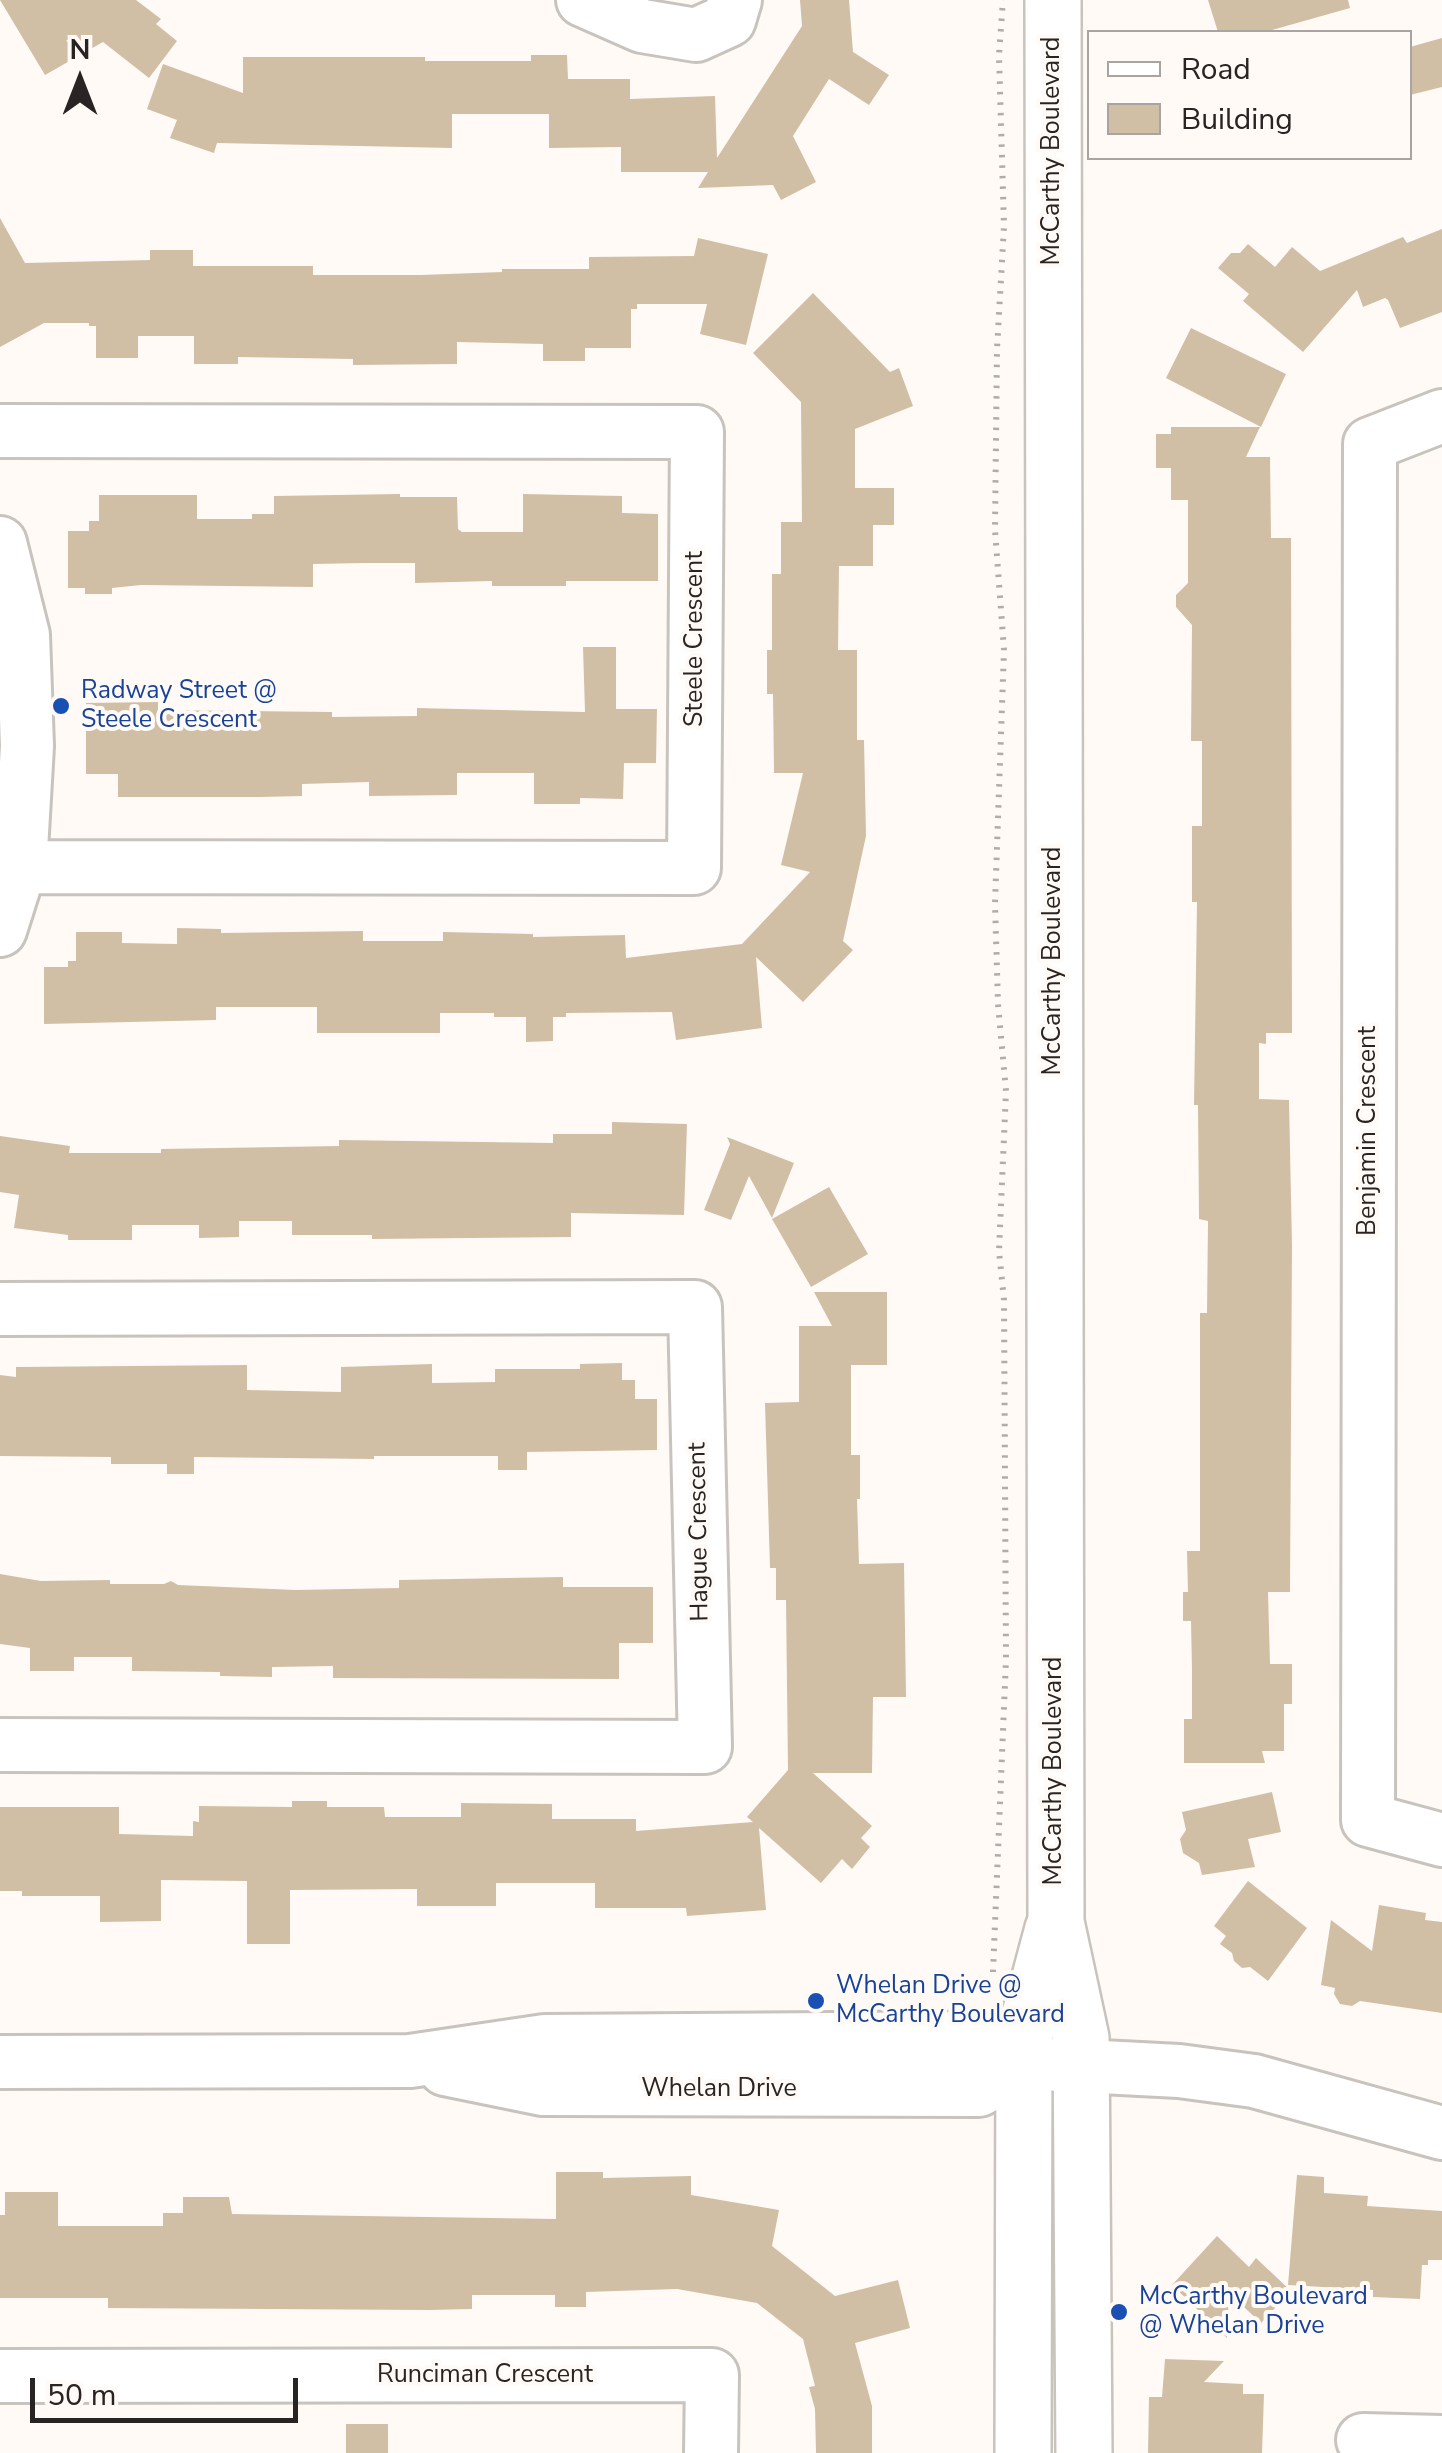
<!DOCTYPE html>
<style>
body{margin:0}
#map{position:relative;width:1442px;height:2453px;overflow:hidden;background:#fffaf6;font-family:"Nunito Sans",sans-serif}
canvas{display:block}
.legend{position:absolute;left:1087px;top:30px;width:325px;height:130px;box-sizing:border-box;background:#fffaf6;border:2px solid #a9a4a2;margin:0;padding:12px 18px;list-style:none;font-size:30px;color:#272423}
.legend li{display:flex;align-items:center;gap:20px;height:50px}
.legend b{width:50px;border:2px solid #a9a4a2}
.north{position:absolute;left:30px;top:30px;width:100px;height:100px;-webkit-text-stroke:8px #fffaf6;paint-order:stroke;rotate:0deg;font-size:28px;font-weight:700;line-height:40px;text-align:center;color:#272423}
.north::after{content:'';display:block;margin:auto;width:35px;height:45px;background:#272423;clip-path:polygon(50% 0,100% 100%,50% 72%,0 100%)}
.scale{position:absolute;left:30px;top:2378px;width:268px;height:45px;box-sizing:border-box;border:5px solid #272423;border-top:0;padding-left:12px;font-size:30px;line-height:35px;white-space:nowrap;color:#272423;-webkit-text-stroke:8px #fffaf6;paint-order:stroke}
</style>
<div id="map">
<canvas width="1442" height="2453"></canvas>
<ul class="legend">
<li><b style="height:12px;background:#fff"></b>Road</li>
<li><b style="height:28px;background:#d1bfa5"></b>Building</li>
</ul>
<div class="north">N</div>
<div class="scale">50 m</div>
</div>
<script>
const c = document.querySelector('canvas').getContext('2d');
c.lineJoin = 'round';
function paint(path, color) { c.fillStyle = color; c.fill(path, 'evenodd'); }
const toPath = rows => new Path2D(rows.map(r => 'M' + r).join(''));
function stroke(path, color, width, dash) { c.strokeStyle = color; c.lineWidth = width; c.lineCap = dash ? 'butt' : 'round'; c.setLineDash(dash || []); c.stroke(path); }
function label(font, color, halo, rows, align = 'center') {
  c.font = font + ' "Nunito Sans",sans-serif'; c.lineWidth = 8; c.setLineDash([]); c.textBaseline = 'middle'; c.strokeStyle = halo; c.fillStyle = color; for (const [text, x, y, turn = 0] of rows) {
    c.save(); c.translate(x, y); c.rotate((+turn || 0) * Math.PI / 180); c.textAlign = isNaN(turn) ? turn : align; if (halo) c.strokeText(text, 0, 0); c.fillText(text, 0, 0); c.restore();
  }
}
const building = toPath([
 [0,0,136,0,161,19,156,24,177,41,149,78,103,42,45,75],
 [800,0,849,0,853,52,889,75,869,105,829,79,793,136,816,182,781,200,773,185,698,188,708,172,621,172,621,147,549,148,549,114,452,114,452,148,217,143,214,153,170,138,177,120,147,109,163,64,243,93,243,57,425,57,425,61,531,61,531,55,567,55,568,79,630,79,630,99,715,96,717,158,802,26],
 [1208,0,1348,0,1350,8,1265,32,1218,32],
 [1442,38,1442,87,1410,95,1410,47],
 [0,218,25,263,150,260,150,250,193,250,193,266,313,266,313,275,421,275,502,272,502,269,589,269,589,257,694,256,698,238,768,254,746,345,700,334,707,304,637,304,637,309,631,309,631,348,585,348,585,361,543,361,543,344,457,342,457,364,353,365,353,359,238,357,238,364,194,364,194,336,138,336,138,358,96,358,96,326,89,326,89,323,44,323,0,347],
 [1442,229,1442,312,1400,328,1388,300,1385,298,1363,307,1357,290,1303,352,1243,301,1249,294,1218,268,1231,253,1240,253,1248,244,1275,267,1292,247,1320,271,1403,237,1407,243],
 [813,293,890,372,899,368,913,406,855,429,855,488,894,488,894,525,873,525,873,566,839,566,838,650,857,650,857,740,864,740,866,836,843,941,853,950,803,1002,756,957,762,1028,676,1040,672,1012,566,1013,566,1017,553,1017,553,1041,526,1042,526,1017,494,1017,494,1013,440,1013,440,1033,317,1033,317,1007,216,1007,216,1020,44,1024,44,967,68,967,68,961,76,961,76,932,122,932,122,943,177,944,177,928,221,929,221,933,363,931,363,941,443,941,443,932,533,934,533,937,625,935,626,958,742,944,810,872,781,865,803,773,774,773,773,694,767,694,767,650,772,650,772,574,781,574,781,522,802,522,801,402,753,353],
 [1191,328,1286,374,1261,427,1166,378],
 [1171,427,1260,427,1246,457,1270,457,1271,538,1291,538,1292,1033,1266,1033,1266,1044,1259,1043,1259,1099,1289,1100,1292,1246,1290,1592,1268,1592,1270,1664,1292,1664,1292,1704,1284,1704,1284,1751,1262,1751,1265,1763,1184,1763,1184,1719,1192,1719,1192,1670,1191,1621,1183,1621,1183,1592,1188,1592,1187,1551,1200,1551,1200,1313,1207,1313,1208,1221,1199,1219,1198,1105,1194,1105,1197,902,1192,902,1192,826,1202,826,1202,741,1191,741,1192,625,1176,607,1176,595,1188,583,1188,500,1171,500,1171,468,1156,468,1156,434,1171,434],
 [400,494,400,497,457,497,458,529,462,532,523,532,523,494,622,496,622,513,658,514,658,581,566,581,566,586,492,586,492,581,415,583,415,563,364,563,313,564,313,587,141,585,112,588,112,594,85,594,85,588,68,588,68,531,89,531,89,521,99,521,99,495,197,495,197,519,252,519,252,514,274,514,274,496],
 [583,647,616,647,616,709,657,709,656,763,624,763,623,799,580,798,580,804,534,804,534,773,457,773,457,795,369,796,369,782,302,784,302,796,260,797,118,797,118,774,86,774,86,703,158,702,158,710,332,712,332,717,417,716,417,708,585,712],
 [612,1122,687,1124,684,1215,571,1213,571,1237,372,1239,372,1235,292,1235,292,1221,239,1221,239,1237,199,1238,199,1225,132,1225,132,1240,68,1240,68,1235,14,1228,19,1195,0,1192,0,1136,70,1146,69,1153,161,1153,161,1149,339,1146,339,1140,553,1143,553,1134,612,1134],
 [727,1137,794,1163,772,1218,749,1176,731,1220,704,1210,730,1144],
 [829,1187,868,1254,811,1287,772,1219],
 [814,1292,887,1292,887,1365,851,1365,851,1455,860,1455,860,1499,857,1499,859,1564,904,1563,906,1697,873,1697,872,1773,813,1773,872,1826,861,1838,870,1847,852,1869,842,1859,821,1883,759,1828,766,1910,687,1916,686,1908,595,1908,595,1883,496,1883,496,1906,417,1906,417,1889,290,1890,290,1944,247,1944,247,1881,161,1880,161,1921,100,1922,100,1896,22,1896,22,1891,0,1891,0,1807,119,1807,119,1834,193,1836,193,1821,199,1822,199,1806,292,1807,292,1801,327,1801,327,1807,384,1807,385,1817,461,1817,461,1803,552,1804,552,1819,636,1819,636,1831,753,1822,747,1817,788,1770,786,1600,776,1600,776,1568,770,1568,765,1403,799,1402,799,1326,832,1326],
 [622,1363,622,1380,635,1380,635,1399,657,1399,657,1450,527,1452,527,1470,498,1470,498,1456,374,1456,374,1459,194,1457,194,1474,167,1474,167,1464,111,1464,111,1457,0,1456,0,1375,16,1377,16,1367,247,1365,247,1390,341,1392,341,1367,432,1364,432,1383,495,1382,495,1369,580,1369,580,1364],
 [0,1574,41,1581,110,1580,110,1584,164,1584,171,1581,178,1585,296,1590,399,1588,399,1580,563,1577,563,1587,653,1587,653,1643,619,1643,619,1679,333,1678,333,1666,272,1667,272,1677,220,1676,220,1672,132,1671,132,1657,74,1657,74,1671,30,1671,30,1648,0,1644],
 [1272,1792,1281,1832,1248,1839,1255,1867,1202,1875,1199,1863,1183,1853,1180,1839,1186,1830,1182,1812],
 [1248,1881,1307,1928,1268,1981,1250,1967,1242,1968,1234,1961,1232,1953,1220,1944,1226,1936,1214,1926],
 [1379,1905,1426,1913,1425,1920,1442,1922,1442,2013,1360,2001,1352,2006,1340,2004,1334,1994,1335,1988,1321,1985,1331,1920,1372,1951],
 [556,2172,603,2172,603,2178,691,2176,691,2195,779,2210,772,2246,835,2296,898,2280,910,2328,855,2343,872,2406,872,2453,816,2453,815,2409,809,2387,815,2386,803,2339,757,2303,677,2289,586,2292,586,2307,555,2307,555,2295,472,2295,472,2309,428,2310,108,2308,108,2298,0,2298,0,2215,5,2215,5,2192,58,2192,58,2226,163,2226,163,2213,183,2213,183,2197,229,2197,232,2214,556,2219],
 [1297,2175,1324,2177,1324,2193,1368,2196,1367,2206,1442,2211,1442,2260,1428,2260,1428,2265,1422,2265,1420,2299,1373,2297,1373,2290,1288,2285],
 [1217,2236,1249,2267,1256,2258,1291,2291,1261,2323,1229,2293,1227,2338,1172,2285],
 [1165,2359,1224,2361,1204,2382,1243,2384,1243,2394,1264,2394,1262,2453,1148,2453,1149,2397,1162,2397],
 [346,2424,388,2424,388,2453,346,2453]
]);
const path = toPath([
 [993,1972,1006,1659,1004,1300,999,1251,1006,1091,998,1004,995,903,1004,650,995,530,997,349,1004,226,999,55,1003,0]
]);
const minor = toPath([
 [583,0,642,26,696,35,729,20,735,0],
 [1442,416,1370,444,1368,1820,1442,1840],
 [0,431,697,432,694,868,20,867],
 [0,543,23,635,27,746,20,867,0,930],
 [0,1309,695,1307,705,1747,0,1745],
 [0,2062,410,2061,545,2041,976,2038,1024,2063,1179,2071,1254,2081,1442,2133],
 [445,2069,543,2089,979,2090,1024,2063],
 [0,2376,712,2375,711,2453],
 [1363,2440,1442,2442]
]);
const major = toPath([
 [1053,0,1056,1922,1081,2038,1084,2453],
 [1023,2453,1024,2037,1053,1929]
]);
const markers = [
 [61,706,10,"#1a4fb4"],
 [816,2001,10,"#1a4fb4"],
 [1119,2312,10,"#1a4fb4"]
];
const streetNames = [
 ["McCarthy Boulevard",1053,151,-90],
 ["Steele Crescent",696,639,-90],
 ["McCarthy Boulevard",1054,961,-90],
 ["Benjamin Crescent",1369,1131,-90],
 ["Hague Crescent",700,1532,-91],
 ["McCarthy Boulevard",1055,1771,-90],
 ["Whelan Drive",719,2090],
 ["Runciman Crescent",485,2376]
];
const transitNames = [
 ["Radway Street @",81,692],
 ["Steele Crescent",81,721],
 ["Whelan Drive @",836,1987],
 ["McCarthy Boulevard",836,2016],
 ["McCarthy Boulevard",1139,2298],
 ["@ Whelan Drive",1139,2327]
];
paint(building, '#d1bfa5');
stroke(minor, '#c9c3be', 58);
stroke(major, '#c9c3be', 60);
stroke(path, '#b0aca9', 6, [2.5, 8]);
stroke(minor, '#fff', 52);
stroke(major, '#fff', 55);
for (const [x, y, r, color] of markers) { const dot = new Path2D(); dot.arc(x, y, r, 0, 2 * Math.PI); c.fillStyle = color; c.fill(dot); stroke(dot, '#fffaf6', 4); }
label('25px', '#272423', '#fffaf6', streetNames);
label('25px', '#164399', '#fffaf6', transitNames, 'left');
</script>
